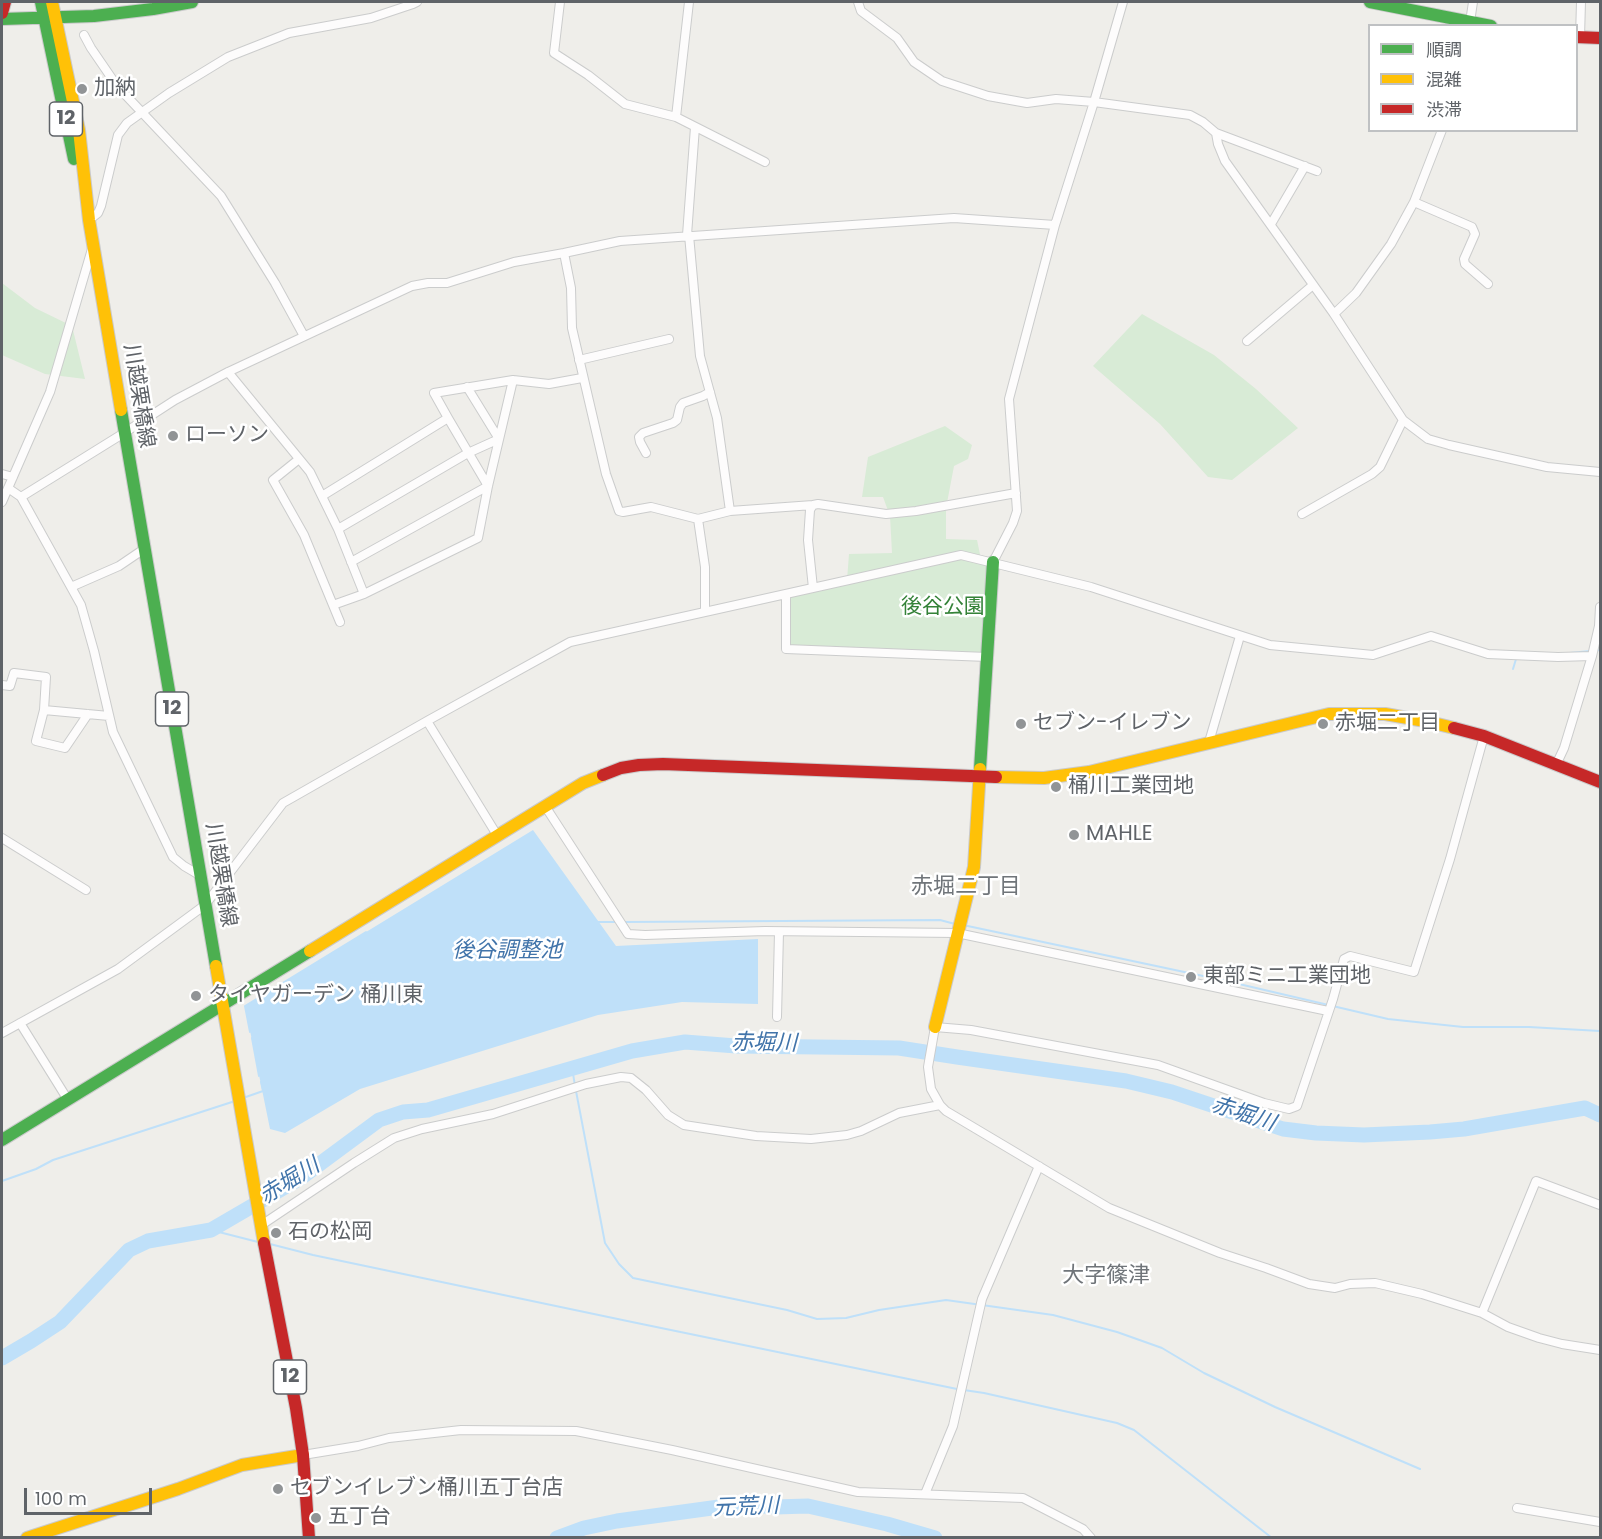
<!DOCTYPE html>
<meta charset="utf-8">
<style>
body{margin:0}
#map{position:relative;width:1602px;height:1539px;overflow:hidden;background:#efeeea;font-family:Poppins,"Noto Sans JP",sans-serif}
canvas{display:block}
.frame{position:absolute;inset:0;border:3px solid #5f6368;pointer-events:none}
.legend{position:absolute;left:1368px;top:24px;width:210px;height:108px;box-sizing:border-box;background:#fff;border:2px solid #bfc1c3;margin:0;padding:8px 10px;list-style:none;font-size:18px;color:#5f6368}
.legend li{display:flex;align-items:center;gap:12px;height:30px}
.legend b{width:30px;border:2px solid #bfc1c3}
.scale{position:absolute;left:24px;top:1488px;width:128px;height:27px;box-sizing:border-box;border:3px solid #5f6368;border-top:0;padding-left:8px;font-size:18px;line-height:21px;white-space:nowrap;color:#5f6368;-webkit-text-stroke:4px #fff;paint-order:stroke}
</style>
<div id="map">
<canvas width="1602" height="1539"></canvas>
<div class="frame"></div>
<ul class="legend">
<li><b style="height:8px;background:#4caf50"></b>順調</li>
<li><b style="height:8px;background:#ffc107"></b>混雑</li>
<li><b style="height:8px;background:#c62828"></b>渋滞</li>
</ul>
<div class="scale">100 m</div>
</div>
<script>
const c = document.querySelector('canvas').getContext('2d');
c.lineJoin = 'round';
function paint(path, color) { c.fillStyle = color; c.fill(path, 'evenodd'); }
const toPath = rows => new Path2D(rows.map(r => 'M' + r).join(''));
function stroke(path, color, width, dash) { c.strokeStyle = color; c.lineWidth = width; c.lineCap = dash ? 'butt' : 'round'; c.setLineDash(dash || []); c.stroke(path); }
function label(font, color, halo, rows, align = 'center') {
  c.font = font + ' Poppins,"Noto Sans JP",sans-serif'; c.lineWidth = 5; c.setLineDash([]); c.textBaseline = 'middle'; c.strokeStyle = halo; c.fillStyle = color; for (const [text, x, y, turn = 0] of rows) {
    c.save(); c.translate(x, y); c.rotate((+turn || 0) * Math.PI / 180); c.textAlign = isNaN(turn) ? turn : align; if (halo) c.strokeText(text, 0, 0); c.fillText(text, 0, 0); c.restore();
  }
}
const green = toPath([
 [2,283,35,308,72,326,85,379,45,374,2,355],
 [1142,314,1214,355,1256,389,1298,428,1232,480,1208,477,1160,424,1093,366],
 [945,426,972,445,968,459,954,466,946,508,946,539,977,540,981,559,993,562,987,657,786,649,786,594,847,580,849,554,892,553,890,516,883,497,862,497,868,457]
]);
const water = toPath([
 [533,830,616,946,758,939,758,1004,682,1002,598,1015,360,1089,285,1133,270,1129,245,1006]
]);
const stream = toPath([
 [1570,653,1600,650],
 [1513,669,1516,659],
 [598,922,616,922],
 [625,922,940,920,955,924],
 [963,925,1222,980,1388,1019,1463,1027,1529,1027,1600,1031],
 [250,1032,245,1006,366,932],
 [252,1038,259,1076],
 [572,1067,575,1086],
 [576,1091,605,1243,619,1264,633,1278,787,1310,817,1319,846,1318,879,1310,946,1300,1053,1315,1117,1332,1162,1348,1204,1373,1275,1407,1420,1469],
 [243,1098,263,1091,261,1082],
 [2,1181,36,1169,53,1160,232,1102],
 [211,1230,258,1242],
 [270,1244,313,1255,632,1322,957,1389,984,1393,1117,1423,1134,1430,1272,1538]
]);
const river = toPath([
 [2,1358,31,1341,60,1322,129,1250,148,1241,211,1230,302,1177,379,1120,403,1112,428,1110,632,1051,685,1042,736,1046,899,1048,957,1057,1126,1081,1172,1092,1283,1129,1316,1133,1364,1135,1430,1132,1464,1129,1585,1108,1600,1115],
 [557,1538,584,1528,617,1521,741,1504,775,1507,808,1506,887,1524,935,1538]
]);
const street = toPath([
 [560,2,554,53,588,75,625,104,676,117,765,162],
 [858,2,861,11,897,38,914,62,942,81,988,96,1027,103,1056,99,1094,102,1190,115,1203,122,1216,133,1218,144,1225,161,1334,314,1403,420,1428,439,1449,445,1547,467,1600,472],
 [1470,22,1473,2],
 [84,35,91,48,117,86,221,196,275,283,304,336],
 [1580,37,1581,2],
 [676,117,689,2],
 [1216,133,1317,171],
 [1414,202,1472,227,1475,234,1464,259,1465,264,1488,284],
 [89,220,98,213,101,206,118,135,127,123,169,93,228,57,289,33,371,18,413,4,417,2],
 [1271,224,1305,166],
 [687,235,695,127],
 [689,235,700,356,717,418,730,511],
 [564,253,571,288,572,328,606,474,619,511,623,512,651,507,698,519],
 [1334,314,1356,293,1391,244,1414,202,1442,130],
 [1247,341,1313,285],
 [579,360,669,339],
 [228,372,310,472,338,529,364,594],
 [513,380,549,384,582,378],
 [646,453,640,442,639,437,643,433,673,423,677,420,680,407,683,403,703,396,710,392],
 [299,459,273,480,304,535,340,622],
 [2,474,13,477],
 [8,488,21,497,81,605,94,651,113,732,173,857,184,866,201,876],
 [322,496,448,418],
 [21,497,124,433,175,400,228,372,412,286,428,283,447,283,514,262,564,253,620,241,954,218,1055,225],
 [2,502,50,392,92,249],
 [1302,514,1372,474,1380,467,1403,420],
 [338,529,468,453,499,439,467,387],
 [351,562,488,486],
 [993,562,1013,523,1017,511,1009,399,1055,225,1094,102,1123,2],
 [71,587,119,566,144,549],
 [813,588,808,540,810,510,813,505,818,504,886,514,916,511,1016,493],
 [786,594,786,649,987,657],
 [333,605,364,594,478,538,488,486,513,380,434,393,448,418,488,486],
 [705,612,705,567,698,519,730,511,813,505],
 [2,685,10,686,14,673,46,677,44,710,36,741,65,748,88,714],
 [44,710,109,716],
 [427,721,497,835],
 [1484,736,1450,859,1414,972,1350,956,1344,959,1333,999,1297,1106,1289,1109,1264,1103,1158,1065,971,1030,935,1027,928,1067,931,1089,940,1105,946,1111,1109,1208,1220,1253,1266,1268,1309,1284,1335,1288,1350,1284,1375,1283,1422,1294,1482,1313,1508,1327,1539,1338,1562,1344,1600,1350],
 [1209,742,1240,636],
 [1556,765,1564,748,1592,656,1599,626,1600,607],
 [545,806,628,934,645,935,765,931,957,933,1328,1011],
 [2,838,86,890],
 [777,1017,779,932],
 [20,1023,68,1100],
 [2,1033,118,969,205,905,283,803,427,721,570,642,961,555,1091,587,1270,645,1373,655,1431,636,1488,654,1558,657,1592,656],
 [260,1226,354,1163,394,1138,422,1129,493,1114,586,1084,621,1077,631,1078,646,1090,668,1115,684,1125,756,1136,811,1139,847,1135,861,1131,899,1113,940,1105],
 [1482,1313,1536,1181,1600,1205],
 [303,1455,358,1446,389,1438,461,1430,576,1431,672,1450,858,1492,1023,1498,1083,1529,1091,1538],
 [925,1494,953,1426,982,1299,1039,1166],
 [1517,1508,1600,1522]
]);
const fast = toPath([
 [41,2,74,159],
 [1370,2,1491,26],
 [2,19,94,16,153,9,192,2],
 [121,410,216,966],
 [980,769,993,562],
 [2,1140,310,951]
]);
const slow = toPath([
 [52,2,79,130,89,220,121,410],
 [996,777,1044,778,1089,772,1329,714,1385,714,1425,721,1454,728],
 [310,951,583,783,603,775],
 [216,966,264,1243],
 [935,1027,974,867,980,769],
 [27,1538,178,1489,242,1465,303,1455]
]);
const jam = toPath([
 [2,13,5,2],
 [1576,37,1600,38],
 [1454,728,1484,736,1600,782],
 [603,775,621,768,639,765,663,764,996,777],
 [264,1243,296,1408,303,1455,309,1538]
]);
const markers = [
 [82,89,6,"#919496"],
 [173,436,6,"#919496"],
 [1021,724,6,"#919496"],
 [1323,724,6,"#919496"],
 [1056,787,6,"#919496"],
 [1074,835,6,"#919496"],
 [1191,977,6,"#919496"],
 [196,996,6,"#919496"],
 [276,1233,6,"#919496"],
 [278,1489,6,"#919496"],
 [316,1518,6,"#919496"]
];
const shields = [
 [66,119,33],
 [172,709,33],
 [290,1377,33]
];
const shieldNames = [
 ["12",66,119],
 ["12",172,709],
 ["12",290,1377]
];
const poiNames = [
 ["加納",94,89],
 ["ローソン",185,436],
 ["セブン-イレブン",1033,724],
 ["赤堀二丁目",1335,724],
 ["桶川工業団地",1068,787],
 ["MAHLE",1086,835],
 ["東部ミニ工業団地",1203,977],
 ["タイヤガーデン 桶川東",208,996],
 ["石の松岡",288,1233],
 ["セブンイレブン桶川五丁台店",290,1489],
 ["五丁台",328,1518]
];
const streetNames = [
 ["川越栗橋線",138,396,81],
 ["川越栗橋線",220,875,81]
];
const parkNames = [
 ["後谷公園",943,608]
];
const neighbourhoodNames = [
 ["赤堀二丁目",966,887],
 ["大字篠津",1106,1276]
];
const waterNames = [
 ["後谷調整池",507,951],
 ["赤堀川",764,1044,1],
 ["赤堀川",1243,1115,18],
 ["赤堀川",290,1182,-32],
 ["元荒川",746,1508,-2]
];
paint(green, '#d8ebd6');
paint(water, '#bfe0f9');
stroke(stream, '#bfe0f9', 2);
stroke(river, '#bfe0f9', 15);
stroke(street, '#cbcccc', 10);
stroke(fast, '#cacacb', 14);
stroke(slow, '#cacacb', 14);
stroke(jam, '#cacacb', 14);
stroke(street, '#fdfcfc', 8);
stroke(fast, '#4caf50', 12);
stroke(slow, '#ffc107', 12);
stroke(jam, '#c62828', 12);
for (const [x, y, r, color] of markers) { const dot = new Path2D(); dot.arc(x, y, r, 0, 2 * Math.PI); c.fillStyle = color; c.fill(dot); stroke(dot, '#fff', 2); }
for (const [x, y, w] of shields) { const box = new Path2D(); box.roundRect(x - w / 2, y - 17, w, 34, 4.5); c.fillStyle = '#fff'; c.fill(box); stroke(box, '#5f6368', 1.5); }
label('bold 20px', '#5f6368', null, shieldNames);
label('21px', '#5f6368', '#fff', poiNames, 'left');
label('21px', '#5f6368', '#fff', streetNames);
label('21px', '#348238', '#fff', parkNames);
label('22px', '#70757a', '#fff', neighbourhoodNames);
label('italic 22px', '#4174aa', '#fff', waterNames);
</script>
